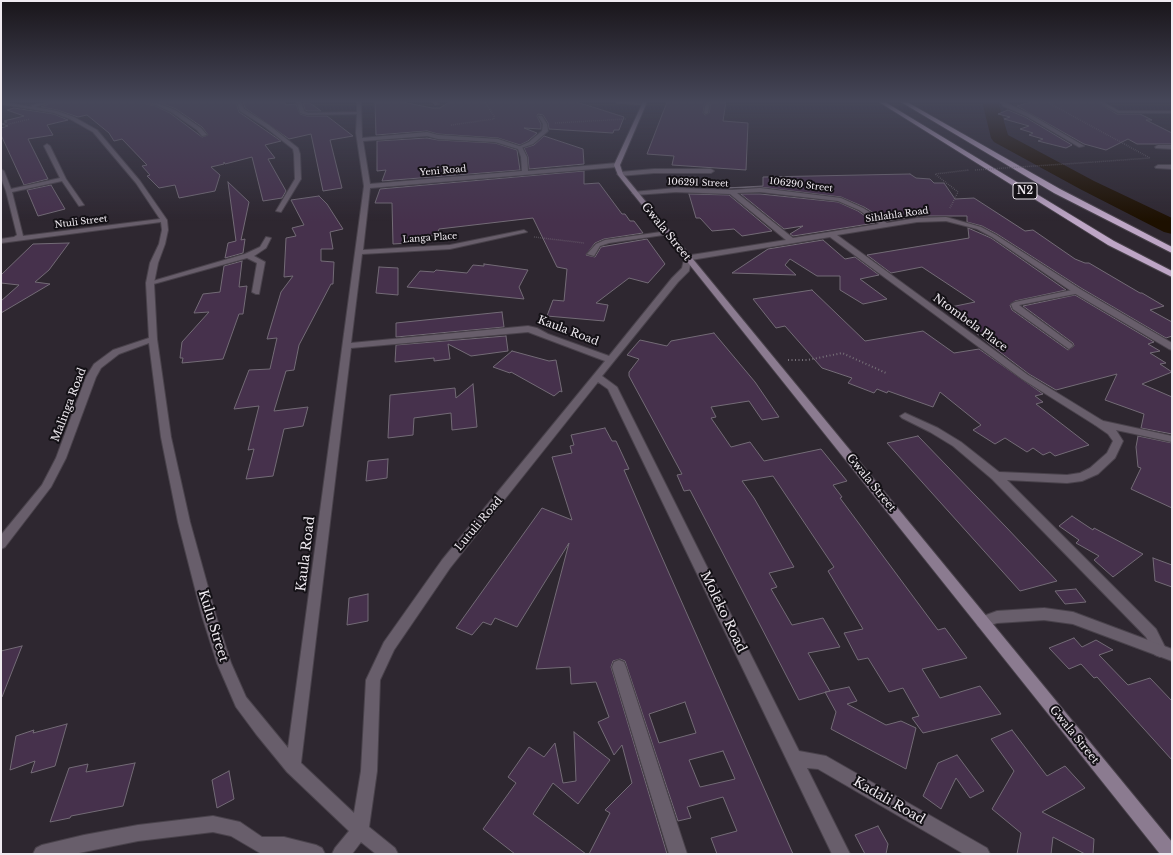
<!DOCTYPE html>
<style>
body{margin:0}
#map{position:relative;width:1173px;height:855px;overflow:hidden;background:#2e2730;font-family:"Libre Baskerville",serif}
canvas{display:block}
.frame{position:absolute;inset:0;border:2px solid #efeaf0;pointer-events:none}
</style>
<div id="map">
<canvas width="1173" height="855"></canvas>
<div class="frame"></div>
</div>
<script>
const c = document.querySelector('canvas').getContext('2d');
c.lineJoin = 'round';
const toPath = rows => new Path2D(rows.map(r => 'M' + r).join(''));
function paint(path, color) { c.fillStyle = color; c.fill(path, 'evenodd'); }
function stroke(path, color, width, dash) { c.strokeStyle = color; c.lineWidth = width; c.lineCap = dash ? 'butt' : 'round'; c.setLineDash(dash || []); c.stroke(path); }
function label(font, color, halo, rows, align = 'center') {
  c.font = font + ' "Libre Baskerville",serif'; c.lineWidth = 4; c.setLineDash([]); c.textBaseline = 'middle'; c.strokeStyle = halo; c.fillStyle = color; for (const [text, x, y, turn = 0] of rows) {
    c.save(); c.translate(x, y); c.rotate((+turn || 0) * Math.PI / 180); c.textAlign = isNaN(turn) ? turn : align; if (halo) c.strokeText(text, 0, 0); c.fillText(text, 0, 0); c.restore();
  }
}
const river = toPath([
 [984,102,1000,102,999,105,1008,135,1094,181,1172,218,1172,234,1164,232,1080,189,994,142,991,138,983,105,984,102]
]);
const building = toPath([
 [53,102,137,102,156,106,170,113,202,137,208,135,202,127,176,109,158,102,236,102,239,112,281,141,265,145,275,158,268,159,286,191,282,198,263,201,252,157,225,164,224,162,224,164,211,167,220,175,215,191,179,198,175,185,159,188,147,176,150,175,142,166,147,165,122,139,114,141,109,133,87,115,78,117,57,110,41,107,53,102],
 [243,102,285,102,286,105,296,104,300,114,307,116,327,116,353,136,330,140,342,188,323,191,311,134,289,139,245,108,243,102],
 [375,102,403,102,432,108,440,108,449,102,577,102,624,117,619,130,614,130,613,133,549,129,548,123,543,115,538,114,537,116,541,124,541,129,524,128,537,133,528,141,520,145,498,138,438,134,427,131,376,135,375,102],
 [667,102,705,102,703,113,705,115,709,113,711,102,726,102,723,121,748,123,746,170,672,165,674,156,647,154,667,102],
 [1030,102,1097,102,1117,114,1140,114,1152,120,1146,120,1172,133,1172,144,1137,144,1128,139,1106,150,1084,144,1017,106,1030,102],
 [303,103,310,103,321,111,308,111,305,110,303,103],
 [14,108,54,114,68,120,47,125,53,135,28,139,48,179,24,185,1,135,1,128,8,126,2,124,7,122,4,121,24,116,7,110,14,108],
 [1008,110,1025,117,1072,145,1066,148,1038,141,1043,139,1029,135,1033,133,1020,129,1029,126,1004,119,1010,117,998,114,1008,110],
 [544,136,583,149,584,164,529,169,528,157,524,148,534,145,544,136],
 [427,138,438,140,495,143,517,150,520,170,382,181,386,170,377,171,377,141,427,138],
 [584,171,584,184,599,183,622,214,625,214,630,221,634,221,643,233,604,239,595,243,586,255,595,257,601,247,647,239,665,264,648,283,629,278,596,303,608,305,604,321,547,316,553,300,564,301,567,269,557,267,533,218,439,229,437,235,424,236,424,242,393,244,392,203,375,203,380,189,584,171],
 [910,174,916,178,930,179,934,183,944,183,955,199,974,198,1025,231,1033,230,1075,259,1085,263,1089,263,1140,293,1142,293,1164,306,1150,310,1172,322,1172,336,1166,338,1081,288,997,234,982,226,967,222,967,216,917,216,887,221,864,207,841,197,760,187,726,188,763,186,763,177,910,174],
 [228,182,249,202,241,240,245,239,243,253,225,258,228,243,236,241,228,182],
 [51,185,65,209,38,216,27,190,51,185],
 [689,194,729,195,772,231,742,236,734,229,712,231,700,218,696,218,689,194],
 [741,194,760,194,838,202,858,211,875,223,793,236,790,234,803,226,784,229,741,194],
 [319,196,327,204,343,229,330,232,333,249,321,249,321,261,334,262,333,284,331,284,299,345,294,370,286,371,274,411,308,407,303,426,284,429,273,476,246,479,254,449,248,450,259,406,234,409,249,370,270,369,277,338,267,339,281,292,293,276,284,277,286,238,296,236,292,228,304,225,291,200,319,196],
 [968,228,991,238,1066,290,1015,301,1010,305,1012,310,1068,350,1074,346,1073,343,1023,306,1075,295,1154,342,1148,344,1160,351,1150,353,1166,363,1160,364,1172,372,1142,384,1172,397,1172,434,1141,428,1144,414,1105,400,1117,374,1056,390,1029,374,992,346,946,308,975,302,922,267,891,273,867,255,969,238,968,228],
 [823,240,845,259,855,257,879,275,860,279,887,299,863,304,840,290,840,276,817,276,790,259,785,265,796,275,732,273,768,249,823,240],
 [69,243,49,270,35,282,50,284,1,313,1,301,19,285,1,283,1,275,33,244,69,243],
 [242,261,239,287,247,286,243,314,239,314,223,359,182,363,183,358,180,358,182,342,209,312,194,313,203,294,220,292,224,266,242,261],
 [484,264,528,270,519,287,524,299,407,287,420,271,434,272,436,270,467,273,473,265,484,266,484,264],
 [379,267,398,268,398,295,376,293,379,267],
 [812,290,865,341,923,331,954,353,979,349,1043,394,1035,396,1043,402,1036,404,1089,445,1055,456,1050,452,1043,455,1033,448,1027,452,1005,438,995,444,973,430,981,425,940,392,933,407,888,391,887,393,877,389,874,393,848,383,852,378,822,368,785,326,776,328,753,299,812,290],
 [502,312,504,327,396,337,396,323,502,312],
 [714,333,755,382,779,417,762,420,749,401,711,407,716,417,711,418,731,447,750,442,764,461,821,449,847,481,833,485,842,497,840,498,938,630,945,628,967,658,922,669,940,698,980,686,1001,714,923,733,912,718,919,716,903,688,889,692,868,658,858,660,844,633,863,629,828,571,834,567,773,476,742,481,754,498,794,567,769,573,777,587,771,589,792,625,823,618,840,647,808,653,830,691,799,700,690,490,684,491,677,475,682,474,629,376,629,372,639,359,627,355,640,340,667,346,671,341,714,333],
 [506,336,508,351,471,356,448,344,450,359,434,361,434,358,395,362,396,345,506,336],
 [512,351,549,361,556,360,562,392,560,391,554,396,511,372,510,373,493,367,512,351],
 [473,384,477,427,452,430,451,413,414,418,413,435,388,438,390,395,455,388,456,398,473,384],
 [605,428,612,441,616,441,629,469,624,470,653,537,793,854,717,854,711,838,737,831,723,797,687,807,691,818,678,821,627,667,625,661,620,659,613,661,611,667,667,854,589,854,610,813,605,810,632,783,622,745,614,755,598,722,609,717,596,682,571,684,570,667,536,669,569,543,517,627,495,618,491,625,483,622,472,635,456,628,542,508,572,520,552,457,572,453,570,446,574,445,571,435,605,428],
 [685,702,696,733,659,743,649,714,685,702],
 [723,751,735,779,700,787,689,760,723,751],
 [918,436,1006,527,1057,581,1020,591,887,443,918,436],
 [1138,436,1172,443,1172,508,1131,489,1141,468,1138,467,1136,447,1138,436],
 [388,459,387,478,366,481,368,461,388,459],
 [1072,516,1093,530,1094,528,1143,554,1113,577,1094,560,1099,556,1076,543,1079,540,1059,526,1072,516],
 [1153,558,1172,565,1172,587,1155,581,1153,558],
 [1076,589,1086,602,1065,604,1055,591,1076,589],
 [368,594,368,621,347,625,349,598,368,594],
 [1074,638,1082,647,1096,640,1113,650,1099,655,1128,685,1150,678,1172,701,1172,760,1097,677,1094,678,1081,664,1069,669,1049,648,1074,638],
 [22,646,2,697,1,697,1,651,22,646],
 [849,687,857,701,847,704,886,725,901,721,916,728,906,769,831,729,836,712,825,692,849,687],
 [67,724,55,766,31,773,35,761,10,770,16,736,34,730,33,733,67,724],
 [1012,730,1047,776,1065,766,1085,788,1042,812,1094,839,1093,854,1085,854,1053,837,1051,854,1017,854,1021,833,992,809,1014,771,991,739,1012,730],
 [574,732,610,760,578,804,553,783,533,814,586,854,515,854,483,829,516,783,508,777,529,747,544,757,555,743,563,783,576,781,574,732],
 [957,755,984,791,970,798,956,778,941,809,923,796,938,763,957,755],
 [135,763,123,806,71,816,70,818,50,822,69,768,88,764,86,772,135,763],
 [229,771,234,799,217,808,212,780,229,771],
 [878,826,888,844,886,854,865,854,855,835,878,826]
]);
const pathFar1 = toPath([
 [1047,102,1150,158,1094,162],
 [555,123,626,119],
 [451,125,494,119,494,116,485,102],
 [1,126,30,119],
 [950,208,958,192,935,174,969,170],
 [534,237,584,243]
]);
const path = toPath([
 [788,360,808,360,842,353,886,373]
]);
const lane = toPath([
 [706,102,710,102,708,113,706,114,704,113,706,102],
 [1000,102,1004,102,1030,114,1084,146,1079,147,1026,116,1003,106,1000,102],
 [1098,102,1103,102,1119,111,1172,111,1172,113,1118,113,1098,102],
 [538,116,542,116,547,124,548,131,533,144,518,149,518,147,529,142,542,131,543,124,538,116],
 [1158,145,1172,145,1172,149,1156,148,1155,147,1158,145],
 [1158,165,1172,165,1172,169,1156,168,1155,167,1158,165],
 [654,169,711,169,714,171,711,173,654,173,620,176,617,174,620,172,654,169],
 [266,237,271,238,266,248,254,256,265,262,259,294,256,294,252,292,257,263,247,258,150,285,146,283,245,254,260,247,266,237],
 [1077,289,1081,291,1080,293,1019,305,1072,344,1073,346,1069,349,1013,309,1011,304,1015,302,1077,289],
 [905,413,938,428,961,442,999,472,1067,475,1080,473,1090,468,1107,453,1113,441,1108,434,1095,425,1094,423,1095,421,1099,420,1172,436,1172,442,1116,430,1123,441,1115,458,1098,474,1082,481,1067,483,1007,480,1156,629,1167,651,1165,655,1160,657,1155,655,1146,637,992,479,953,446,930,432,902,418,900,416,905,413],
 [619,660,624,662,626,667,687,854,669,854,612,667,614,662,619,660]
]);
const street = toPath([
 [1,102,32,107,32,105,52,102,35,107,57,111,74,117,97,130,140,181,167,220,168,230,165,244,158,263,154,283,157,339,171,437,190,522,216,616,231,663,246,697,288,748,364,186,356,133,357,114,307,115,300,113,297,102,301,102,304,111,308,113,357,112,357,102,361,102,362,138,427,132,438,135,498,139,522,147,527,157,528,171,617,163,620,165,617,167,370,188,363,250,450,245,524,230,527,232,450,249,362,254,351,343,528,326,537,328,548,334,609,356,672,278,682,268,685,256,786,240,730,194,676,192,635,195,632,193,633,192,676,188,732,190,760,188,841,198,863,208,887,223,917,218,946,217,981,227,996,235,1080,289,1172,343,1172,350,1169,349,1074,293,992,237,977,229,946,221,917,222,837,235,1028,375,1103,421,1104,423,1103,425,1095,425,1022,379,830,237,691,260,689,271,678,282,602,376,617,387,799,751,826,756,987,848,990,854,964,854,818,769,807,768,850,854,832,854,608,389,598,382,450,568,394,650,380,680,377,771,369,827,395,848,398,854,376,854,361,842,352,854,332,854,335,848,349,831,287,772,256,734,236,707,217,663,202,616,178,522,161,437,149,343,119,354,101,368,96,377,66,458,51,487,5,547,1,549,1,535,42,485,56,458,86,377,94,364,113,350,149,338,146,283,150,263,159,244,162,230,161,222,1,243,1,239,14,237,17,235,6,191,1,178,1,169,4,171,11,189,60,178,44,146,47,144,50,146,66,179,84,205,79,206,62,181,12,192,23,236,160,219,136,183,93,132,70,119,54,113,1,104,1,102],
 [427,136,438,139,495,142,518,149,521,157,522,171,370,184,363,141,427,136],
 [760,192,838,201,859,210,879,224,793,238,737,193,760,192],
 [528,332,605,361,442,560,384,642,366,680,361,771,354,813,301,763,351,348,528,332],
 [138,102,157,103,175,110,201,128,207,135,202,136,197,130,171,112,156,105,138,102],
 [237,102,241,102,244,109,269,125,298,148,300,154,301,179,281,212,276,211,295,179,294,154,293,149,265,127,240,111,237,102],
 [433,102,437,102,439,104,435,105,433,102],
 [616,102,632,102,646,104,644,105,618,103,616,102],
 [668,231,671,233,670,234,609,243,600,246,594,256,587,254,596,244,605,240,668,231],
 [1044,608,1073,612,1172,649,1172,661,1073,624,1044,620,997,623,983,628,978,626,976,622,978,618,997,611,1044,608],
 [213,816,240,822,262,837,284,837,316,845,322,848,325,854,260,853,231,836,213,832,138,841,74,854,33,854,36,848,42,845,84,835,138,825,213,816]
]);
const secondary = toPath([
 [643,102,647,102,620,165,623,174,1172,842,1172,854,1160,854,618,175,614,165,643,102]
]);
const highway = toPath([
 [879,102,885,102,1114,241,1172,271,1172,277,1108,245,879,102],
 [901,102,907,102,1060,189,1172,247,1172,253,1054,193,901,102]
]);
const pathBridge = toPath([
 [975,170,1094,162]
]);
const farStreetnames = [
 ["Yeni Road",443,171,-5],
 ["106291 Street",698,183,2],
 ["106290 Street",801,185,7],
 ["Sihlahla Road",897,215,-8],
 ["Ntuli Street",81,222,-7],
 ["Langa Place",430,238,-4]
];
const shields = [
 [1025,191,24]
];
const shieldNames = [
 ["N2",1025,191]
];
const streetNames = [
 ["Gwala Street",666,232,51],
 ["Ntombela Place",970,323,36],
 ["Kaula Road",568,331,21],
 ["Malinga Road",69,405,-69],
 ["Gwala Street",871,483,51],
 ["Lutuli Road",479,524,-50],
 ["Gwala Street",1074,735,51]
];
const nearStreetnames = [
 ["Kaula Road",306,554,-83],
 ["Moleko Road",723,612,64],
 ["Kulu Street",213,626,73],
 ["Kadali Road",889,801,30]
];
paint(river, '#1d1000');
paint(building, '#46314c');
stroke(building, '#736b76', 1);
stroke(lane, '#49424b', 2);
stroke(street, '#49424b', 2);
stroke(secondary, '#49424b', 2);
stroke(highway, '#49424b', 2);
stroke(pathFar1, '#767078', 1.5, [0.5, 1.5]);
stroke(path, '#767078', 2, [1, 2.5]);
paint(lane, '#685e6b');
paint(street, '#685e6b');
paint(secondary, '#8b7b90');
paint(highway, '#bea6c6');
stroke(pathBridge, '#767078', 1.5, [0.5, 1.5]);
const sky = c.createLinearGradient(0, 0, 0, 221);
sky.addColorStop(0, '#19151a');
sky.addColorStop(0.46, '#464759');
sky.addColorStop(1, '#46475900');
c.fillStyle = sky;
c.fillRect(0, 0, 1173, 221);
label('9px', '#efeaf0', '#141116', farStreetnames);
for (const [x, y, w] of shields) { const box = new Path2D(); box.roundRect(x - w / 2, y - 8, w, 16, 3); c.fillStyle = '#141116'; c.fill(box); stroke(box, '#efeaf0', 1); }
label('bold 10px', '#efeaf0', null, shieldNames);
label('11px', '#efeaf0', '#141116', streetNames);
label('13px', '#efeaf0', '#141116', nearStreetnames);
</script>
